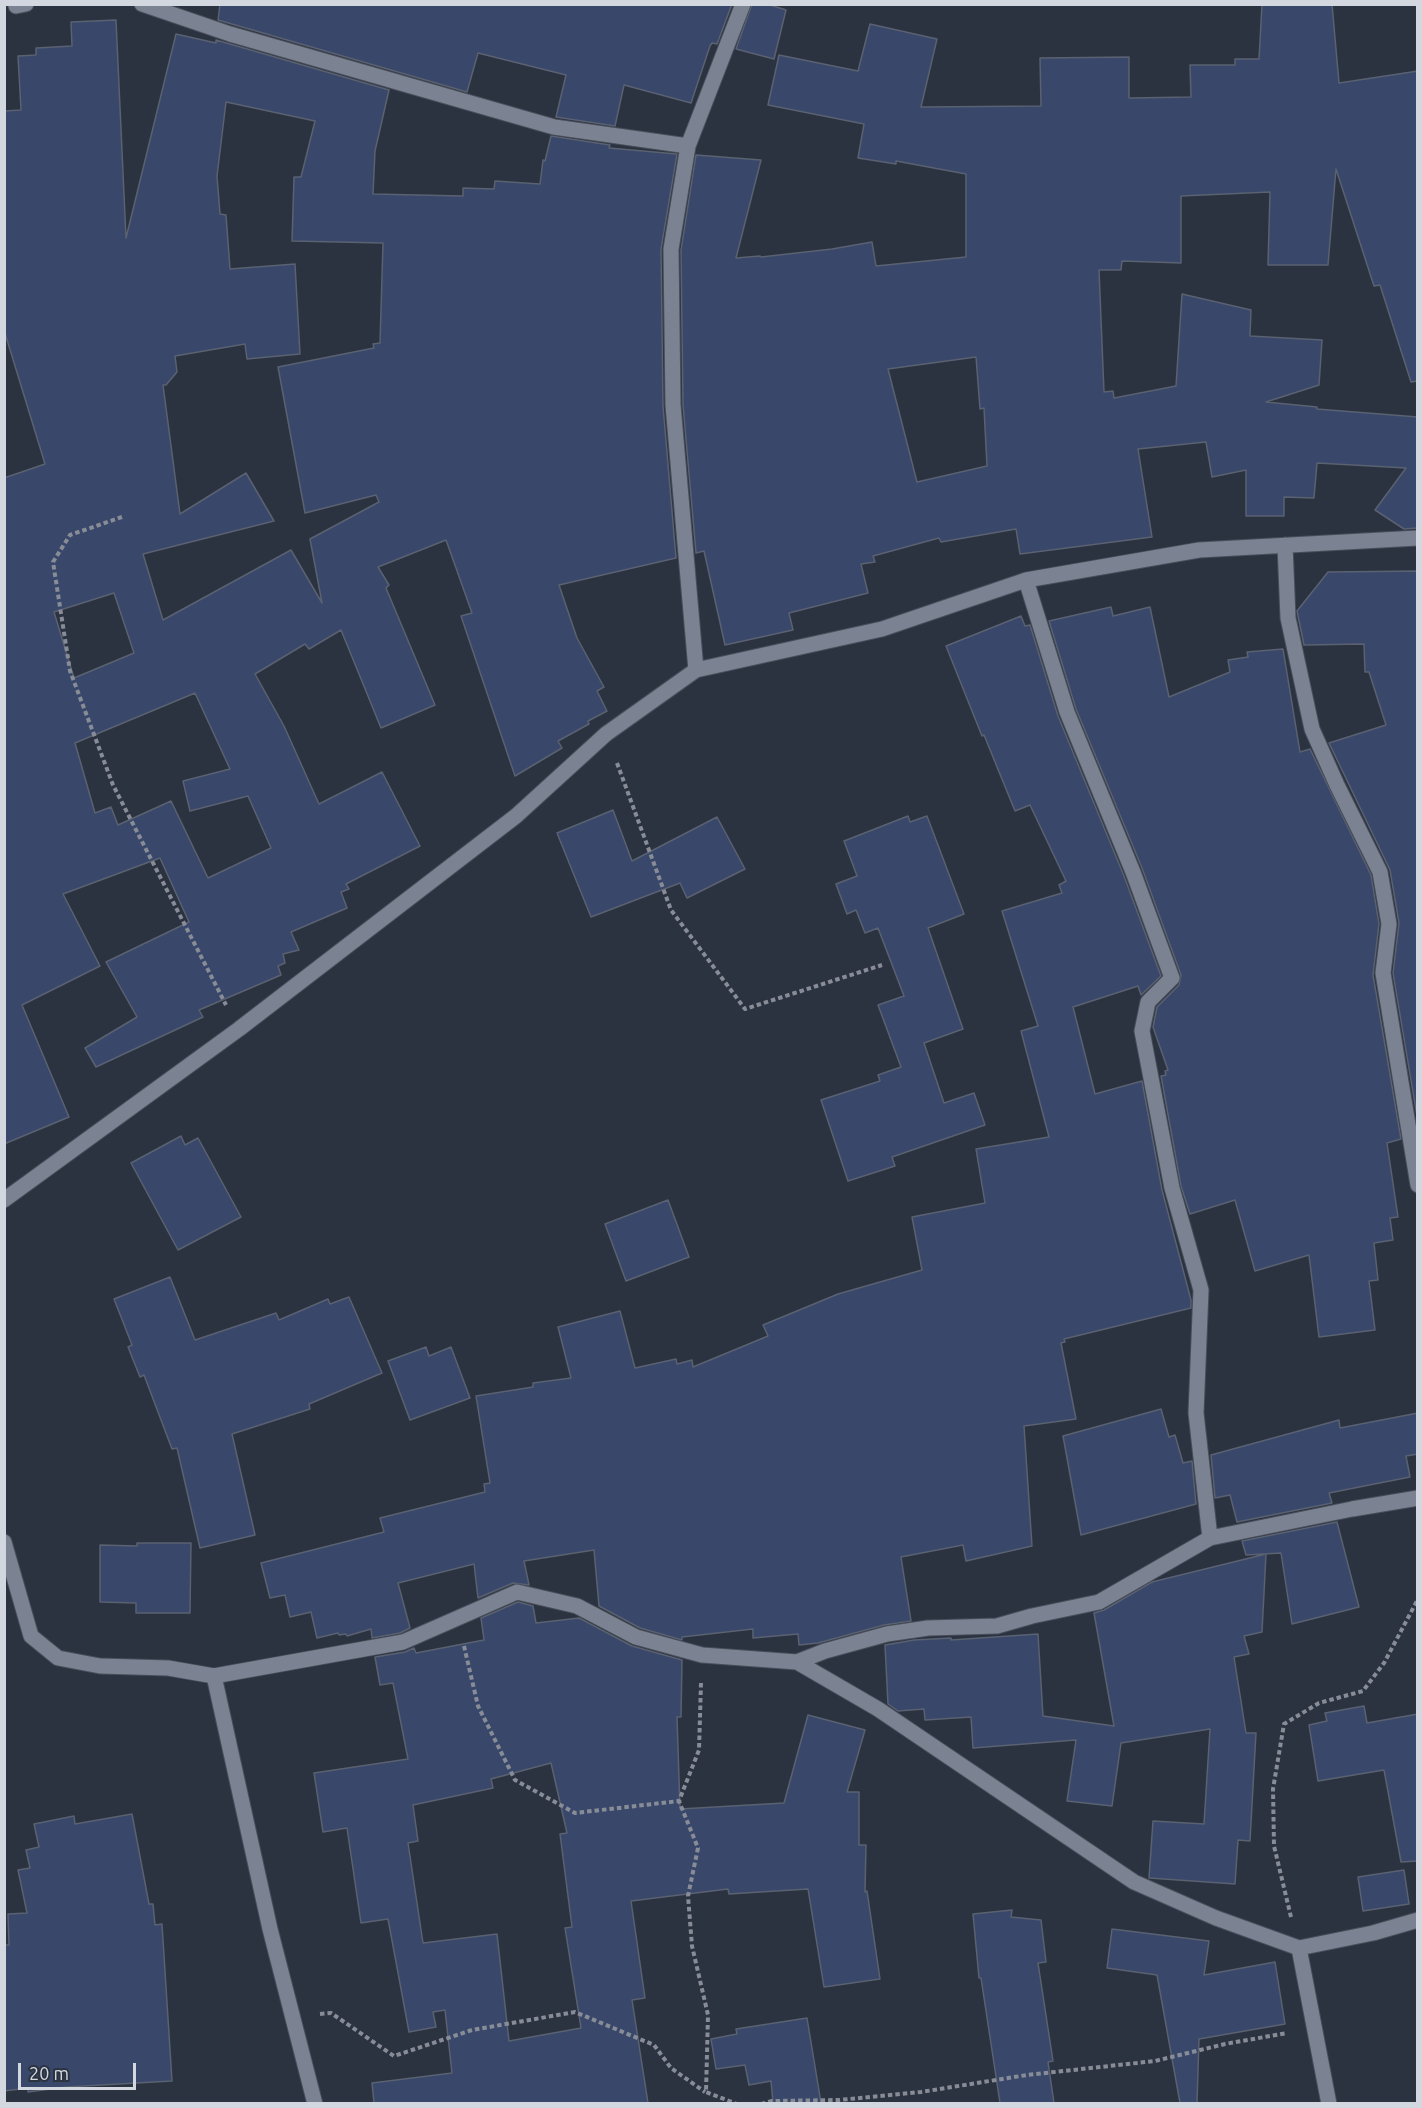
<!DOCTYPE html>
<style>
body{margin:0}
#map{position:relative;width:1422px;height:2108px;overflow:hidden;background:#2b3240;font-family:Ubuntu,sans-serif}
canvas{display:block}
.frame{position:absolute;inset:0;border:6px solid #d3d7e0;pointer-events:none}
.scale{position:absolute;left:18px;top:2063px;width:118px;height:27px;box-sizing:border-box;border:3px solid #d3d7e0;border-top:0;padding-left:8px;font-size:18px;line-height:21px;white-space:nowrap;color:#d3d7e0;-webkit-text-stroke:4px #2b3240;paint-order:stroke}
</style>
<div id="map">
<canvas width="1422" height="2108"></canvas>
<div class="frame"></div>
<div class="scale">20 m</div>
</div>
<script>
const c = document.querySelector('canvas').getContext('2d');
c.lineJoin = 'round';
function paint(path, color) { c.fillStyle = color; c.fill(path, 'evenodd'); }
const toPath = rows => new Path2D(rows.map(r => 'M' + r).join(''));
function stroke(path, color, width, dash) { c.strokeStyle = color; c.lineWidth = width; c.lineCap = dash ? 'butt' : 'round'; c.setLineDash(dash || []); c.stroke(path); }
const building = toPath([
 [220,4,732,4,717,44,712,43,710,46,691,103,624,85,615,126,556,117,566,75,478,53,467,92,218,20,220,4],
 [752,4,767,4,786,10,774,59,736,49,752,4],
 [1262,4,1332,4,1339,83,1418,71,1418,381,1411,382,1380,285,1374,286,1336,169,1328,265,1268,265,1270,192,1181,196,1181,263,1122,261,1121,270,1099,270,1104,392,1113,391,1114,398,1176,386,1182,294,1251,310,1250,336,1322,340,1319,385,1266,402,1317,407,1317,409,1418,417,1418,528,1404,529,1375,510,1406,468,1317,463,1314,498,1284,497,1284,516,1246,516,1246,470,1212,477,1206,442,1138,449,1152,537,1020,554,1016,529,941,542,939,538,873,556,875,562,861,564,868,593,789,613,793,630,725,645,704,551,696,553,683,405,681,250,696,155,761,160,736,258,760,256,761,257,832,249,872,242,876,266,966,257,966,174,896,161,896,164,858,158,864,124,768,105,779,55,858,71,870,24,937,39,921,107,1041,106,1040,58,1129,57,1129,98,1191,97,1190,65,1235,65,1235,59,1259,59,1262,4],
 [976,357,980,409,984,408,987,466,917,482,888,369,976,357],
 [116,20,126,238,176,34,216,43,216,40,389,90,375,151,373,194,463,196,463,188,494,189,495,181,540,184,543,160,545,161,551,136,610,145,609,148,677,154,661,249,663,406,676,558,559,585,577,638,604,687,597,691,607,711,588,721,589,724,558,741,562,748,515,776,461,616,472,613,446,540,378,567,389,585,386,588,435,705,381,728,341,630,309,649,305,644,255,674,284,726,319,804,382,772,420,846,346,884,349,889,341,892,347,908,291,932,299,950,283,954,285,963,278,966,281,975,199,1010,203,1017,96,1067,85,1048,137,1017,106,962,189,922,160,858,63,894,100,966,22,1005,69,1117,4,1144,4,478,45,464,4,330,4,111,21,110,18,56,36,55,36,48,72,46,71,22,116,20],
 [226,102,315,121,301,177,294,177,292,241,383,243,380,343,373,344,374,348,278,367,305,513,376,495,379,502,310,539,322,603,291,550,163,620,143,554,274,521,246,473,180,514,163,385,166,385,177,372,175,356,245,344,247,359,300,354,295,264,230,269,226,215,220,214,217,176,226,102],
 [114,593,134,653,74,678,54,612,114,593],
 [195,693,230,769,183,781,190,811,248,796,271,848,208,878,171,801,118,825,111,807,95,813,75,743,195,693],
 [1418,571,1418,1122,1393,973,1399,923,1390,870,1329,743,1386,725,1369,672,1365,672,1364,644,1304,645,1297,611,1328,572,1418,571],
 [1111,607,1113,616,1150,607,1169,697,1230,672,1228,660,1248,657,1247,652,1283,649,1300,752,1310,749,1371,875,1379,924,1373,975,1401,1139,1387,1143,1398,1217,1390,1218,1393,1240,1374,1243,1378,1280,1369,1281,1375,1330,1319,1337,1309,1255,1255,1271,1235,1200,1190,1214,1181,1186,1161,1076,1166,1075,1165,1071,1168,1070,1153,1027,1157,1007,1179,985,1181,975,1142,868,1076,709,1049,621,1111,607],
 [1021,616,1025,626,1030,625,1058,716,1124,876,1161,976,1141,995,1138,986,1073,1007,1095,1094,1142,1081,1162,1190,1191,1300,1191,1308,1064,1339,1065,1342,1061,1343,1076,1419,1024,1426,1032,1546,966,1561,963,1545,901,1557,911,1621,884,1625,818,1643,799,1645,798,1634,753,1638,753,1629,682,1637,682,1640,640,1628,599,1606,594,1550,524,1561,529,1585,513,1583,478,1598,474,1564,398,1583,410,1628,400,1633,372,1638,371,1629,347,1636,346,1634,339,1635,338,1633,317,1638,311,1612,290,1617,285,1595,270,1598,261,1563,384,1532,380,1518,485,1492,484,1484,490,1483,476,1396,533,1387,533,1383,571,1378,558,1327,620,1311,635,1368,676,1359,677,1364,692,1360,693,1367,768,1336,763,1325,838,1294,922,1270,912,1217,985,1203,976,1149,1049,1137,1021,1031,1038,1026,1002,911,1062,893,1059,885,1066,881,1030,805,1015,811,984,735,982,736,946,646,1021,616],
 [613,810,632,861,717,817,745,869,687,898,680,883,591,917,557,833,613,810],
 [908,816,910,822,927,816,964,914,928,928,963,1029,924,1043,944,1103,974,1093,985,1125,892,1157,895,1166,848,1181,821,1100,880,1081,878,1075,901,1067,878,1005,904,996,878,928,865,933,856,910,847,914,836,884,857,876,844,841,908,816],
 [181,1136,185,1145,198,1138,241,1217,178,1250,131,1163,181,1136],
 [668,1200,689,1257,626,1281,605,1224,668,1200],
 [170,1277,195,1340,276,1313,279,1320,328,1299,330,1304,349,1297,382,1373,309,1404,310,1409,232,1434,255,1535,200,1548,177,1448,172,1449,144,1375,140,1377,128,1347,132,1345,114,1299,170,1277],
 [426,1347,429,1356,451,1347,470,1398,410,1420,388,1361,426,1347],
 [1161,1409,1169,1437,1175,1435,1183,1463,1192,1461,1196,1504,1081,1535,1063,1436,1161,1409],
 [1418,1413,1418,1454,1406,1456,1410,1477,1329,1493,1332,1503,1237,1522,1230,1495,1215,1498,1211,1455,1339,1420,1340,1428,1418,1413],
 [1337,1522,1359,1607,1292,1624,1281,1553,1246,1555,1242,1541,1337,1522],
 [137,1543,191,1543,190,1613,136,1613,136,1603,100,1602,100,1545,137,1546,137,1543],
 [1266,1554,1262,1632,1244,1636,1249,1654,1234,1657,1246,1733,1256,1733,1250,1841,1238,1840,1235,1884,1149,1878,1153,1821,1204,1824,1210,1729,1121,1743,1112,1806,1067,1801,1076,1740,973,1748,971,1717,925,1720,924,1709,898,1711,888,1704,885,1645,914,1640,951,1638,951,1640,1038,1634,1043,1716,1114,1726,1094,1613,1104,1610,1152,1582,1266,1554],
 [518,1602,533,1606,536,1623,579,1618,632,1646,682,1660,681,1717,677,1717,680,1809,784,1803,808,1715,865,1730,847,1792,859,1792,859,1845,866,1845,865,1892,867,1891,880,1979,824,1987,808,1889,729,1894,728,1889,631,1901,645,1998,632,2000,648,2103,374,2103,372,2083,452,2073,445,2010,433,2012,436,2027,409,2032,388,1919,361,1923,347,1828,323,1832,314,1773,408,1759,393,1683,380,1685,375,1657,405,1652,414,1648,416,1653,484,1640,481,1618,518,1602],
 [551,1763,567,1833,560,1834,572,1927,565,1928,581,2028,509,2041,497,1934,423,1943,408,1843,418,1841,413,1805,493,1788,491,1779,551,1763],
 [1364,1706,1367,1723,1418,1714,1418,1861,1401,1862,1384,1770,1318,1781,1309,1725,1327,1721,1325,1713,1364,1706],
 [132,1814,149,1904,153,1904,155,1925,162,1924,172,2081,66,2087,28,2092,28,2088,4,2091,4,1945,9,1945,8,1914,27,1913,18,1870,30,1868,26,1850,39,1847,34,1824,74,1816,75,1824,132,1814],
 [1404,1870,1409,1904,1363,1911,1358,1877,1404,1870],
 [1012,1910,1011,1917,1041,1920,1046,1962,1038,1963,1053,2061,1048,2062,1054,2103,1000,2103,981,1978,979,1978,973,1914,1012,1910],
 [1112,1929,1209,1941,1204,1975,1275,1962,1285,2024,1199,2039,1197,2103,1180,2103,1157,1975,1107,1968,1112,1929],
 [807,2018,821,2103,773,2103,771,2081,749,2085,745,2065,716,2069,711,2039,737,2034,736,2029,807,2018]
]);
const path = toPath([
 [122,517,70,535,53,562,70,671,113,785,226,1005],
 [617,763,671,910,745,1009,882,965],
 [464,1646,478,1706,515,1780,575,1813,679,1801],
 [701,1683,699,1750,679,1801,698,1848,688,1896,692,1946,708,2015,706,2092,737,2104],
 [1291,1917,1274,1846,1273,1789,1284,1724,1319,1703,1363,1691,1384,1663,1418,1599],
 [320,2014,331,2013,394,2056,472,2030,575,2012,654,2045,671,2068,705,2092],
 [761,2104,772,2101,839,2100,921,2092,1027,2075,1155,2061,1225,2044,1287,2033]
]);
const street = toPath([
 [142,4,230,34,554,127,688,146],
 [16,6,26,4],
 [1285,545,1288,618,1312,729,1337,785,1380,872,1389,924,1383,973,1418,1185],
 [1026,580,1067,712,1133,872,1172,978,1148,1002,1142,1031,1172,1188,1201,1290,1196,1413,1210,1538],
 [696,670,673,405,671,249,688,146,743,4],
 [4,1200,239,1029,516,816,606,734,696,670,882,629,1026,580,1199,550,1418,538],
 [4,1542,31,1636,58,1658,100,1666,168,1668,214,1676,403,1642,517,1592,577,1606,636,1637,702,1655,797,1662,878,1709,1134,1882,1216,1918,1299,1948,1373,1933,1418,1920],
 [797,1662,825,1651,887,1634,928,1628,997,1626,1032,1616,1099,1602,1210,1538,1352,1509,1418,1498],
 [214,1676,270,1929,315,2104],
 [1299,1948,1329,2104]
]);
paint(building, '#39486a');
stroke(building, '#5a6171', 1.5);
stroke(street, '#494e5a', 17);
stroke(path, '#878c97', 4, [4.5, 3]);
stroke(street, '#7b8393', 15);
</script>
